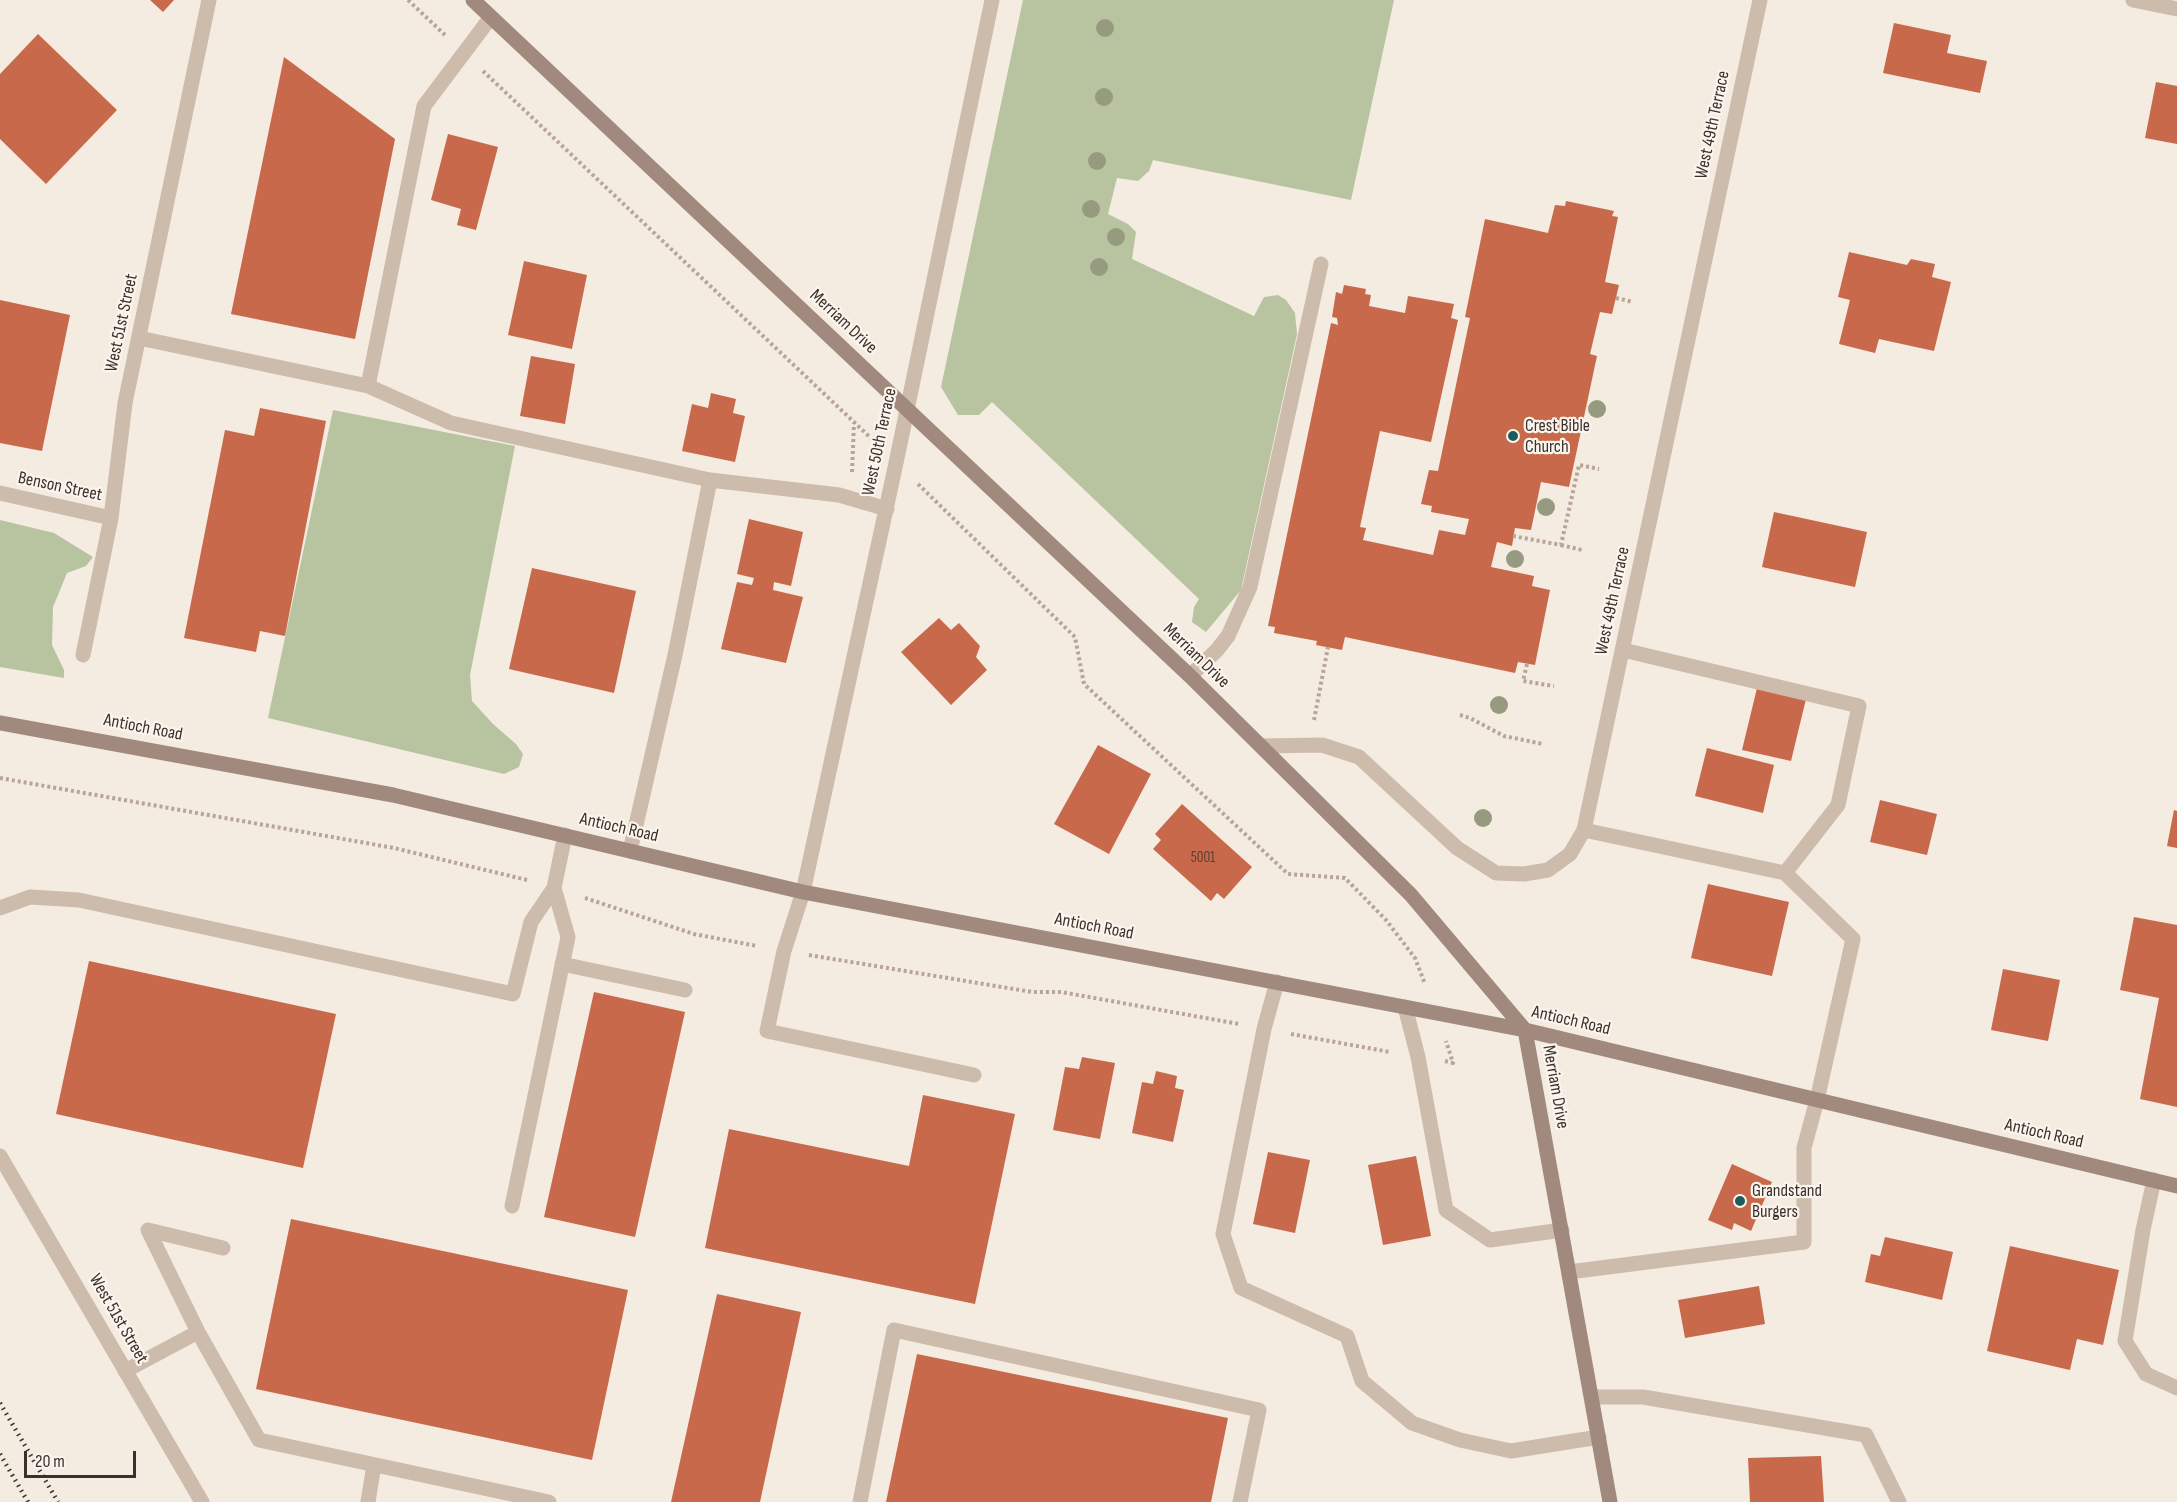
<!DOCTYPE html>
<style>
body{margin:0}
#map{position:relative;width:2177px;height:1502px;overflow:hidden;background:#f4ebe1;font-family:"Sofia Sans Condensed",sans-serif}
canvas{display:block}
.scale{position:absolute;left:24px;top:1451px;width:112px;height:27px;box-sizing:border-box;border:3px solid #3b302b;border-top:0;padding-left:8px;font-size:18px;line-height:21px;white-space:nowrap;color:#3b302b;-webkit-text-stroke:4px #fbf5ee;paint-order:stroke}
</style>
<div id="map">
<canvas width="2177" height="1502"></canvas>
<div class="scale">20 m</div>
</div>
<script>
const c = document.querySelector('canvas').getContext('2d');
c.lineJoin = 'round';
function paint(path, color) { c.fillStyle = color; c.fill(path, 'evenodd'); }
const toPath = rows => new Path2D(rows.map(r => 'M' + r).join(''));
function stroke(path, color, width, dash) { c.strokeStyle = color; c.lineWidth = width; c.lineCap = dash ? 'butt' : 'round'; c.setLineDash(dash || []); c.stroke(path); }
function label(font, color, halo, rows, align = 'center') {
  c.font = font + ' "Sofia Sans Condensed",sans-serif'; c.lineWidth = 4.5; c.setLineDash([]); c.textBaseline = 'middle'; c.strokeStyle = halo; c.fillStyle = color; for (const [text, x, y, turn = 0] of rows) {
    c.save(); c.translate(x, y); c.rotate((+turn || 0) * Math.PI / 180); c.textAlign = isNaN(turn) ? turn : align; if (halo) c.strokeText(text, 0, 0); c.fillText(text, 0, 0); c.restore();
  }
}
const green = toPath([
 [1023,0,1394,0,1351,200,1153,160,1149,171,1138,181,1117,178,1108,214,1128,224,1136,232,1132,259,1254,316,1264,297,1278,295,1286,300,1295,313,1297,334,1241,590,1206,632,1192,622,1194,607,1199,599,992,402,979,415,958,415,941,387],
 [333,410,515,446,470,675,472,701,493,724,516,744,523,754,519,767,504,774,268,718],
 [0,520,54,533,93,557,86,566,67,573,53,607,52,645,64,670,64,678,0,667]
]);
const building = toPath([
 [150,0,174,0,163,12],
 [1894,23,1951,35,1947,53,1987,61,1980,93,1883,73],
 [38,34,117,110,46,184,0,139,0,74],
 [284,57,395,139,355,339,231,314],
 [2156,82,2177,86,2177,144,2145,138],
 [448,134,498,147,476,230,457,225,461,209,431,200],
 [1566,201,1614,211,1612,216,1618,217,1605,282,1619,285,1612,314,1600,312,1590,354,1597,356,1569,487,1541,482,1531,530,1515,528,1512,546,1497,542,1491,567,1534,576,1532,586,1550,590,1535,665,1518,662,1515,673,1345,637,1342,650,1316,645,1317,641,1274,633,1275,627,1268,626,1331,323,1338,325,1337,318,1332,317,1336,292,1342,294,1344,285,1366,289,1365,294,1371,295,1369,306,1405,313,1408,296,1454,304,1451,318,1458,320,1431,442,1380,431,1360,527,1366,528,1363,540,1433,555,1439,530,1465,535,1469,519,1431,512,1432,506,1421,504,1429,470,1438,471,1470,318,1465,317,1485,219,1548,233,1555,205,1565,206],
 [1849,252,1907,265,1911,259,1935,264,1932,277,1951,282,1934,351,1879,339,1875,353,1839,344,1850,300,1838,297],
 [524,261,587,275,572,349,508,335],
 [0,300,70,315,42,451,0,443],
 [531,356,575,364,565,424,520,416],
 [711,393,736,399,733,413,745,416,735,462,682,451,692,404,708,408],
 [260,408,326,421,285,636,260,631,256,652,184,638,225,430,254,436],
 [1774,512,1867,532,1855,587,1762,567],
 [749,519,803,532,791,586,774,582,773,590,803,597,786,663,721,649,737,582,752,585,754,578,737,574],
 [532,568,636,591,614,693,509,669],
 [939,618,951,630,959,623,980,646,976,657,987,670,951,705,901,652],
 [1757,688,1806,699,1791,761,1742,750],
 [1098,745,1151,774,1109,854,1054,824],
 [1707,748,1774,765,1763,813,1695,796],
 [1880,800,1937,814,1927,855,1870,842],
 [1182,804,1252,867,1224,899,1217,893,1211,901,1153,849,1161,840,1155,834],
 [2174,810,2177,811,2177,848,2167,846],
 [1708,884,1789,902,1772,976,1691,958],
 [2134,917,2177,925,2177,1107,2140,1099,2159,998,2120,990],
 [89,961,336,1014,303,1168,56,1114],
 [2003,969,2060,980,2048,1041,1991,1030],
 [594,992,685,1012,635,1237,544,1217],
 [1082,1057,1115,1063,1100,1139,1053,1130,1065,1067,1079,1069],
 [1156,1071,1177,1076,1175,1088,1184,1090,1173,1142,1132,1133,1142,1082,1153,1084],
 [923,1095,1015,1114,975,1304,705,1248,729,1129,909,1166],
 [1268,1152,1310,1160,1295,1233,1253,1224],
 [1416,1156,1431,1236,1383,1245,1368,1165],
 [1732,1164,1772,1182,1751,1231,1734,1223,1732,1230,1708,1220],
 [291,1219,628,1290,592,1460,256,1389],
 [1885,1237,1953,1252,1942,1300,1865,1282,1871,1254,1880,1256],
 [2010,1246,2119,1270,2103,1345,2077,1339,2070,1370,1987,1351],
 [1759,1286,1765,1324,1685,1338,1678,1300],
 [717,1294,801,1312,760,1502,671,1502],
 [917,1354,1228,1418,1211,1502,886,1502],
 [1821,1456,1824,1502,1750,1502,1748,1458]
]);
const path = toPath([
 [408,0,445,35],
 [483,71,874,441],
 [1616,298,1633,302],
 [852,472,854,423],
 [918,484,1075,637,1084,684,1288,874,1345,878,1386,920,1415,958,1425,984],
 [1513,536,1561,545,1579,465,1599,469],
 [1561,545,1582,550],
 [1527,664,1523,681,1554,686],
 [1460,715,1470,718,1504,736,1543,744],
 [1314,720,1328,647],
 [0,778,394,848,527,880],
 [585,898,694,934,757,946],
 [809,955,1032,992,1061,992,1239,1024],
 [1291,1034,1390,1052],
 [1445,1061,1453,1063,1446,1041]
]);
const service = toPath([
 [139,338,368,386,424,106,491,17],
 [368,386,451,423,710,480,839,495,887,509],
 [1623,650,1859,706,1838,805,1785,873],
 [1190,676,1217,650,1228,636,1250,587,1321,264],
 [630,851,675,655,710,480],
 [803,892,784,951,767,1031,974,1075],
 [0,908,30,897,79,900,513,994,531,922,554,888,565,835],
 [562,964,685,990],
 [1277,982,1264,1029,1223,1234,1241,1288,1347,1336,1362,1381,1412,1423,1460,1440,1511,1451,1599,1437],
 [1405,1007,1418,1057,1446,1210,1490,1240,1562,1230],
 [2154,1180,2143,1230,2125,1341,2146,1374,2177,1388],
 [512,1206,568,937,554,888],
 [1569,1272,1804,1242,1804,1148,1817,1100,1853,939,1785,873,1584,830],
 [198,1332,259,1440,549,1502],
 [125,1371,198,1332,148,1230,223,1248],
 [1592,1397,1643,1397,1866,1435,1899,1502],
 [368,1502,374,1465],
 [860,1502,894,1330,1259,1410,1240,1502]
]);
const minor = toPath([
 [2133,0,2177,9],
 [0,493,111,518],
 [83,655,111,518,125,403,209,0],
 [1261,746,1322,745,1359,757,1457,848,1496,873,1524,874,1548,870,1570,854,1584,830,1760,0],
 [803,892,896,463,992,0],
 [0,1156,202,1502]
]);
const secondary = toPath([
 [473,0,1190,676,1411,895,1525,1030,1610,1502],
 [0,723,393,795,803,892,1525,1030,2177,1186]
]);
const rail = toPath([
 [0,1403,58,1502],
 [0,1454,28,1502]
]);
const trees = [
 [1105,28],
 [1104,97],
 [1097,161],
 [1091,209],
 [1116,237],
 [1099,267],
 [1597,409],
 [1546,507],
 [1515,559],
 [1499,705],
 [1483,818]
];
const markers = [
 [1513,436,6,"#1f5a5e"],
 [1740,1201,6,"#1f5a5e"]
];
const numberNames = [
 ["5001",1203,858]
];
const streetNames = [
 ["West 49th Terrace",1713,125,-78],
 ["Merriam Drive",843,322,43],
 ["West 51st Street",122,323,-78],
 ["West 50th Terrace",880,442,-78],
 ["Benson Street",60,487,12],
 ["West 49th Terrace",1613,601,-78],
 ["Merriam Drive",1196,656,44],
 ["Antioch Road",143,728,11],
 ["Antioch Road",619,828,13],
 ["Antioch Road",1094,927,11],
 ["Antioch Road",1571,1021,13],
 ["Merriam Drive",1555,1087,80],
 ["Antioch Road",2044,1134,13],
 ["West 51st Street",118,1319,60]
];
const poiNames = [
 ["Crest Bible",1525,426],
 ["Church",1525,447],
 ["Grandstand",1752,1191],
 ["Burgers",1752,1212]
];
paint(green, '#b8c4a0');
paint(building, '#c8694b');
stroke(path, '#b9a596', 4, [3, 3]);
stroke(service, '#cdbbac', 15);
stroke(minor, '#cdbbac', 15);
stroke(secondary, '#a18a7d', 15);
stroke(rail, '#3b302b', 4.5, [1.5, 4.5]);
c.fillStyle = '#969b7f';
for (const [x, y] of trees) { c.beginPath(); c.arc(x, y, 9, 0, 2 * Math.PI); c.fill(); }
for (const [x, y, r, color] of markers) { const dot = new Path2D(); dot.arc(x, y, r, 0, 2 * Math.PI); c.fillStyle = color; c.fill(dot); stroke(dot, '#fbf5ee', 2); }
label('15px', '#5e3e33', null, numberNames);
label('18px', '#3b302b', '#fbf5ee', streetNames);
label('18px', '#3b302b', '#fbf5ee', poiNames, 'left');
</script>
